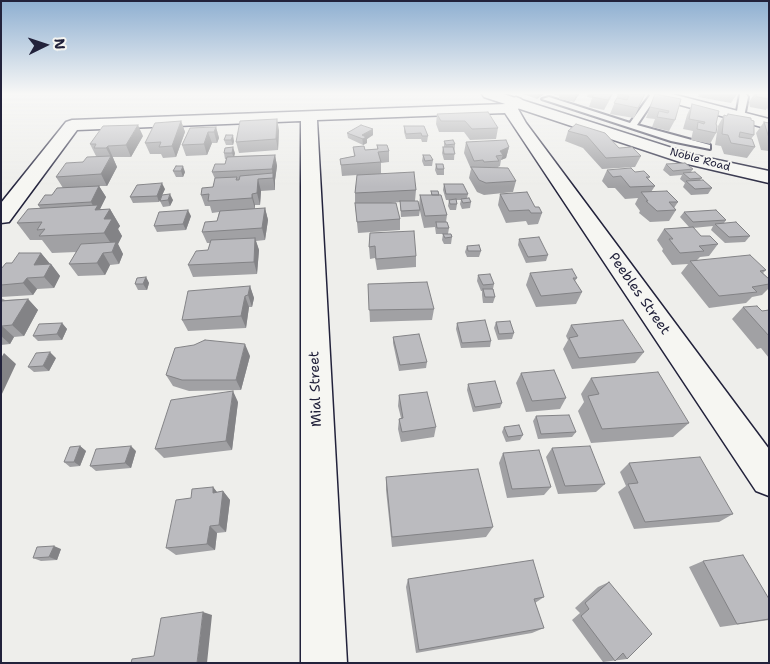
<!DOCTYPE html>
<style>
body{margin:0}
#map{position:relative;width:770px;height:664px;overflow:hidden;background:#eeeeeb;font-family:"Shantell Sans",sans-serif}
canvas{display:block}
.frame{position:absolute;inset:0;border:2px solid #22223b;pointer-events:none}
.north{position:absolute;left:20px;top:20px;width:50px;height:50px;-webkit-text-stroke:4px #f6f6f2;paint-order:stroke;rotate:86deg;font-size:14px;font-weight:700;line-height:20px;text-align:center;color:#22223b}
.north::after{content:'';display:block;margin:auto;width:18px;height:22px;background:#22223b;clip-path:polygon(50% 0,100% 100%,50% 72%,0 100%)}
</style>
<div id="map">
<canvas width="770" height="664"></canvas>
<div class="frame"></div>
<div class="north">N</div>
</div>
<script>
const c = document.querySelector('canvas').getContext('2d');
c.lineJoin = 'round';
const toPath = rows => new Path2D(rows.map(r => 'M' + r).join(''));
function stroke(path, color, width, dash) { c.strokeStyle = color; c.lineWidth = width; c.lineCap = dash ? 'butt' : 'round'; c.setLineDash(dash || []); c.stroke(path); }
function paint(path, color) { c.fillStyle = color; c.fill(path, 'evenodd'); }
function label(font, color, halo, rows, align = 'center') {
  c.font = font + ' "Shantell Sans",sans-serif'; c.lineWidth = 4; c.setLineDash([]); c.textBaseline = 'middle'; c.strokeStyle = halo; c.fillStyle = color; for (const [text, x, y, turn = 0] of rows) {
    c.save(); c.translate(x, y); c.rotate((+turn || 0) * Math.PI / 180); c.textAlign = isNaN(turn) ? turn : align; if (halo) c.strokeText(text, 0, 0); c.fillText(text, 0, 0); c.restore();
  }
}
const service = toPath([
 [651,94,658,94,637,125,710,145,710,149,671,141,542,99,549,97,630,123,651,94],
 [740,94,746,94,748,97,744,117,740,119,736,117,740,94]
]);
const minor = toPath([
 [649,94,672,94,769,119,769,129,651,97,649,94],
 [516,97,521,99,524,102,518,109,526,123,769,449,769,496,756,491,505,113,317,120,347,663,301,663,301,121,77,130,9,222,1,223,1,203,66,122,72,120,506,104,511,99,516,97]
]);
const tertiary = toPath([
 [482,94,503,94,694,155,769,171,769,183,683,163,484,97,482,94]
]);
const wall = toPath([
 [523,94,544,94,537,99],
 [555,94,579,94,574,102,559,99,559,96,554,95],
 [588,94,613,94,604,110,589,107,592,98,587,97],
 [618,94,645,94,634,118,610,114],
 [655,94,681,99,675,120,669,131,652,127,655,119,646,118],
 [699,94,737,94,731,103,698,97],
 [754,94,769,94,769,114,767,108,766,110,750,107,749,102],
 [692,104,716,124,716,133,710,144,691,140,693,131,683,129,687,115],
 [437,114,498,128,496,139,470,140,464,132,439,132,436,124],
 [728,114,751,120,754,135,751,139,755,147,747,158,724,154,721,146,715,145,718,126,724,115,727,116],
 [181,121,185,132,176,157,163,158,161,154,150,154,145,143],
 [764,122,769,123,769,151,761,150,756,133],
 [576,124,619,148,641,156,635,167,602,169,583,148,565,141,568,131],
 [404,126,424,126,428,136,427,142,422,142,421,139,406,139,404,132],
 [216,127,219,138,217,143,212,143,207,155,186,156,182,145],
 [373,129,373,135,367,139,367,143,363,145,348,138,347,133],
 [279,130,278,150,239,153,236,142],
 [226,135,234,141,233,145,226,145,224,140],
 [143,136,131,157,113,157,113,158,117,167,107,186,99,186,106,197,100,209,110,209,120,226,118,229,122,236,118,244,123,254,119,264,110,265,105,275,78,276,69,264,76,252,52,253,42,240,30,240,17,223,40,208,38,205,52,195,63,188,56,177,83,162,98,156,96,156,90,144],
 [444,141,455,144,454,160,444,160,442,153,443,147,444,147],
 [466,142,509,147,506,158,501,160,500,166,498,167,498,168,516,181,513,192,484,195,477,192,469,178,471,169,464,153],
 [377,145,389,151,389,162,381,163,381,173,416,190,415,201,420,210,419,216,401,217,400,202,391,203,400,219,400,230,358,233,355,203,355,193,357,175,342,176,340,159,354,156,353,147,365,150,377,149],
 [224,153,235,153,234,156,275,155,277,166,275,180,275,190,261,191,260,205,255,205,255,209,265,208,268,220,265,240,256,241,259,250,257,274,193,277,188,265,208,250,210,243,207,243,202,232,217,221,219,212,212,213,210,206,205,206,201,195,213,187,215,179,212,172,225,164,226,159,225,159],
 [423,155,433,160,432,166,424,166,422,161],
 [436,164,444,169,444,175,437,175,435,170],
 [666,164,693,169,691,172,702,178,700,180,712,188,708,194,691,195,683,187,685,183,680,179,682,175,670,176,663,170],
 [176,166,185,172,183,177,176,177,173,171],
 [607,170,635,172,650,177,648,179,655,186,651,192,678,202,674,208,676,210,669,221,650,222,639,213,640,211,635,204,638,198,625,199,615,188,608,188,602,181],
 [444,184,468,194,467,198,471,202,470,208,462,209,460,204,461,200,456,200,457,204,456,210,450,210,448,206,449,200,446,200,443,190],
 [165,189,162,195,173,200,170,206,163,207,160,201,161,198,159,202,133,203,130,197],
 [431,191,439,195,447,215,446,222,449,228,448,234,452,237,451,244,444,244,442,240,443,234,447,234,436,234,435,227,424,228,419,207,420,195,431,195],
 [500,194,535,207,542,213,538,224,528,225,526,221,506,223,498,205],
 [684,212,726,220,724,223,750,236,745,242,725,243,711,230,713,226,693,228,701,236,718,244,709,256,700,257,697,260,766,270,763,273,769,279,769,288,762,295,752,297,746,303,709,308,681,273,688,264,672,265,662,251,663,249,657,240,664,229,689,227,680,217],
 [191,216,186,230,157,232,154,226],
 [370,233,416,256,416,267,377,270,375,258,370,259,369,247],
 [519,239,548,255,546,261,526,263,518,245],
 [467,246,481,251,479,257,467,257,465,252],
 [41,253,50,264,51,264,60,276,54,288,37,289,33,295,1,297,1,269],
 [530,273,577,278,575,281,582,292,576,304,536,307,526,285],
 [478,275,494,284,493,289,495,297,493,303,483,303,482,295,482,291,481,291,477,281],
 [146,277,149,283,147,290,138,290,135,284],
 [368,284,434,309,432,320,370,322],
 [250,286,254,298,252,307,249,307,246,328,188,331,182,320],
 [1,298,5,300,28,299,38,310,24,336,14,337,10,344,1,345],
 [743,307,762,311,769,310,769,358,761,348,757,349,732,319],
 [496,322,514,333,512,339,498,340,494,328],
 [62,323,67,329,62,340,38,341,33,336],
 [457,323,491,341,490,347,461,348,456,329],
 [571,325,644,352,635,363,572,369,563,349,568,340,566,336],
 [393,337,427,362,426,368,399,371,393,343],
 [250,356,241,390,189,391,173,386,166,375],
 [56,358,49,371,34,372,28,367],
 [521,373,566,398,560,409,526,412,516,383],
 [591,378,689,423,673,437,591,443,578,411,584,402,581,394],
 [468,384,502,403,500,408,473,412,467,390],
 [399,395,436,427,434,437,401,442,398,429,399,419,401,418,398,406],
 [238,402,232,450,164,458,155,449],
 [536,416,576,432,572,437,538,439,533,421],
 [504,427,523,435,520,440,506,442,502,432],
 [80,446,86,451,80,466,70,467,64,462],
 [552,448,605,484,596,492,558,494,546,457],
 [136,451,131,468,96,471,90,466],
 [503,453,551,487,544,495,507,498,499,463],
 [629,463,733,514,719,522,634,529,618,492,626,486,620,472],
 [386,477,493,527,486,537,392,547,386,490],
 [213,487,217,492,223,491,230,500,226,532,217,533,215,550,176,555,166,548,191,498],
 [61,549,57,560,41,561,33,558],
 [703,561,769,599,769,620,720,627,689,567],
 [408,579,544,597,535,603,544,628,532,633,416,653,406,587],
 [609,582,627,659,603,662,572,620,580,613,575,608,598,587]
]);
const shadedWall = toPath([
 [538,94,544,94,537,99],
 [576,94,579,94,574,102],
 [277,119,279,130,278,150,276,139],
 [181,121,185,132,176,157,172,146],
 [138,125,143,136,131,157,126,145],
 [216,127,219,138,217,143,214,132],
 [373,129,373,135,367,139,367,143,363,145,362,135],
 [208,132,212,143,207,155,204,144],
 [233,135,234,141,233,145,231,140],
 [108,146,117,167,107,186,101,174,111,157,106,148],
 [233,147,235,153,234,158,232,153],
 [509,147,506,158,501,160,503,155,500,151],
 [275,155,277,166,275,180,275,190,273,178,272,169],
 [183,166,185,172,183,177,181,171],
 [258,179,261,191,260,205,257,193],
 [162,183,165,189,159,202,157,196],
 [99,186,106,197,100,209,105,217,110,209,120,226,118,229,122,236,118,244,123,254,119,264,112,252,114,248,104,233,105,227,91,202],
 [170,194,173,200,170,206,168,200],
 [252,194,255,205,255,209,252,198],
 [265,208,268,220,265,240,262,228],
 [188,210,191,216,186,230,183,224],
 [255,238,259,250,257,274,254,262],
 [41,253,51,265,44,277,34,265],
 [103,253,110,265,105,275,97,263],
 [51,264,60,276,54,288,44,277],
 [146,277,149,283,147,290,143,284],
 [27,278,37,289,33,295,23,283],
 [250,286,254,298,252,307,248,295],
 [245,296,249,307,246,328,241,316],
 [28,299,38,310,24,336,12,325],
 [62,323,67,329,62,340,57,334],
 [2,326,14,337,10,344,1,336,1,327],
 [245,344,250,356,241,390,236,380],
 [50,352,56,358,49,371,43,366],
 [4,353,16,364,1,396,1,358],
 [233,391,238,402,232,450,226,441],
 [80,446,86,451,80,466,74,462],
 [131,446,136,451,131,468,125,463],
 [213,487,220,496,213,493],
 [223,491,230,500,226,532,219,525],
 [210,526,217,533,215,550,207,544],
 [54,546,61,549,57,560,49,557],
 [203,612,212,615,207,663,197,663]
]);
const building = toPath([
 [594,94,612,94,608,100,592,97,594,94],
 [618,94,645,94,638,108,614,103,617,98,627,100,629,96,618,94],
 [655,94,681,99,675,120,657,117,659,111,668,113,669,111,650,107,655,94],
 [756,94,769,94,769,99,757,97,756,94],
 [692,104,719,111,716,124,717,126,716,133,697,129,698,122,704,124,705,122,689,119,692,104],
 [488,112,498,128,472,129,465,121,441,121,437,114,488,112],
 [728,114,751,118,751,120,754,121,754,135,740,132,739,137,752,139,755,147,731,143,728,135,722,134,724,115,727,116,728,114],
 [277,119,276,139,236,142,240,121,277,119],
 [181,121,172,146,159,147,161,142,145,143,155,123,181,121],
 [764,122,769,123,769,138,764,122],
 [576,124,605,133,619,148,632,147,641,156,606,158,587,136,568,131,576,124],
 [138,125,126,145,108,146,106,148,94,148,96,144,90,144,103,126,138,125],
 [361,125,373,129,362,135,366,137,363,139,347,133,361,125],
 [404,126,424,126,428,136,422,136,421,133,406,134,404,126],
 [216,127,214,132,208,132,204,144,182,145,190,128,216,127],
 [226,135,233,135,231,140,224,140,226,135],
 [453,140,455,144,446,145,444,141,453,140],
 [506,140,509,147,500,151,503,155,496,156,499,161,484,162,483,160,474,161,466,142,506,140],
 [377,145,387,145,389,151,378,152,381,162,341,165,340,159,355,156,353,147,364,146,365,150,378,149,377,145],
 [233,147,232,153,224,153,225,148,233,147],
 [443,147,453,147,455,154,444,154,443,147],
 [275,155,272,169,212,172,215,164,225,164,227,157,275,155],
 [423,155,430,155,433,160,425,161,423,155],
 [111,156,101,174,56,177,66,163,83,162,87,157,111,156],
 [685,163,693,169,673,171,666,164,685,163],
 [436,164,443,164,444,169,437,169,436,164],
 [176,166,183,166,181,171,173,171,176,166],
 [471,167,508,168,516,181,486,183,479,180,471,167],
 [631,168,635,172,644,171,650,177,646,177,655,186,630,187,621,176,613,177,607,170,631,168],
 [414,172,416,190,355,193,357,175,414,172],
 [695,172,702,178,690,179,683,173,695,172],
 [273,173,273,178,258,179,257,193,252,194,252,198,208,201,209,194,201,195,202,188,213,187,215,178,237,177,236,180,239,180,240,176,273,173],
 [703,180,712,188,695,189,686,181,703,180],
 [162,183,157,196,130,197,137,185,162,183],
 [444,184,463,184,468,194,446,194,444,184],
 [99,186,91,202,38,205,45,195,52,195,57,188,99,186],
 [431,191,438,191,439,195,432,195,431,191],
 [667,191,678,202,669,202,676,210,657,211,646,201,648,201,641,192,667,191],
 [527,192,535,207,539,207,542,213,531,213,529,210,509,211,500,194,527,192],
 [170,194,168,200,160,201,162,195,170,194],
 [420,195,441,195,447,215,425,216,420,195],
 [469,198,471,202,463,203,461,199,469,198],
 [456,199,457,204,450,204,449,200,456,199],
 [400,201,418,201,420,210,401,211,400,201],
 [355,203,396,203,400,219,357,222,355,203],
 [98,205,95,210,110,209,104,219,112,219,104,233,39,236,45,229,37,230,42,222,17,223,28,209,98,205],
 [265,208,262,228,202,232,205,222,217,221,220,211,265,208],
 [188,210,183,224,154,226,159,212,188,210],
 [716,210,726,220,693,222,684,212,716,210],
 [436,222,447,222,449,228,437,228,436,222],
 [736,222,750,236,729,237,715,224,736,222],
 [693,227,701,236,710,236,718,244,699,246,704,251,680,253,669,239,673,239,664,229,693,227],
 [414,231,416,256,376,259,375,246,369,247,370,233,414,231],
 [443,234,451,234,452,237,445,238,443,234],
 [539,237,548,255,528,257,519,239,539,237],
 [255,238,254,262,188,265,196,251,208,250,211,240,255,238],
 [116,242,112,252,103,253,97,263,69,264,81,244,116,242],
 [479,245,481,251,468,251,467,246,479,245],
 [19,253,41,253,34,265,51,264,44,277,27,278,23,283,1,285,1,269,6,263,12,263,19,253],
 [750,255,766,270,760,271,769,279,769,284,752,287,757,292,719,296,690,261,750,255],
 [572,269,577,278,573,278,582,292,541,296,530,273,572,269],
 [490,274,494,284,483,285,478,275,490,274],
 [146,277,143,284,135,284,137,278,146,277],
 [427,282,434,309,369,310,368,284,427,282],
 [250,286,248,295,245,296,241,316,182,320,188,291,250,286],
 [483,289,493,289,495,297,485,297,483,289],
 [28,299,12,325,2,326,1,327,1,301,28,299],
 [757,306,762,311,769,310,769,336,743,307,757,306],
 [485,320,491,341,462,343,457,323,485,320],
 [623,320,644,352,579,358,569,338,578,336,571,325,623,320],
 [510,321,514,333,499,334,496,322,510,321],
 [62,323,57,334,33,336,39,324,62,323],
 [419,334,427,362,400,365,393,337,419,334],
 [205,340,245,344,236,380,182,380,166,375,175,348,194,345,205,340],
 [50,352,43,366,28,367,36,353,50,352],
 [554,370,566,398,532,401,521,373,554,370],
 [658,372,689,423,602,429,588,396,599,394,591,378,658,372],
 [495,381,502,403,475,407,468,384,495,381],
 [233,391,226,441,155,449,171,400,233,391],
 [427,392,436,427,402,432,399,419,403,418,399,395,427,392],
 [569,415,576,432,541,434,536,416,569,415],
 [519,425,523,435,508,437,504,427,519,425],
 [80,446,74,462,64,462,70,447,80,446],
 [131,446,125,463,90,466,96,449,131,446],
 [590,446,605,484,565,486,552,448,590,446],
 [539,450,551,487,512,489,503,453,539,450],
 [700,457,733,514,645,522,628,484,638,483,629,463,700,457],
 [478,469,493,527,392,537,386,477,478,469],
 [213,487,213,493,223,491,219,525,210,526,207,544,166,548,176,500,191,498,192,489,213,487],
 [54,546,49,557,33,558,37,547,54,546],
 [743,555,769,599,769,619,737,624,703,561,743,555],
 [533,560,544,597,534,599,544,628,419,650,408,579,533,560],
 [609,582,652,634,627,659,623,653,615,661,581,616,589,609,585,603,609,582],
 [203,612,197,663,131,663,132,659,154,656,161,618,203,612]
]);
const farStreetnames = [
 ["Noble Road",700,160,15]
];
const streetNames = [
 ["Peebles Street",639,294,55],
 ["Mial Street",316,389,-92]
];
stroke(service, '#22223b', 4);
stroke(minor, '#22223b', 3);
stroke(tertiary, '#22223b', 3);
paint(service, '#f6f6f2');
paint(minor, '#f6f6f2');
paint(tertiary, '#f6f6f2');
paint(wall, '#a1a1a4');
paint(shadedWall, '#838386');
paint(building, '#bbbbbf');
stroke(building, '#838386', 1);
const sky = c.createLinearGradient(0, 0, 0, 187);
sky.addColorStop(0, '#8eafd1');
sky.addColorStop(0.5, '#f7f7f6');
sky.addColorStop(1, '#f7f7f600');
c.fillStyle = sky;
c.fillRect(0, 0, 770, 187);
label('11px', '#22223b', '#f6f6f2', farStreetnames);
label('14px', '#22223b', '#f6f6f2', streetNames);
</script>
